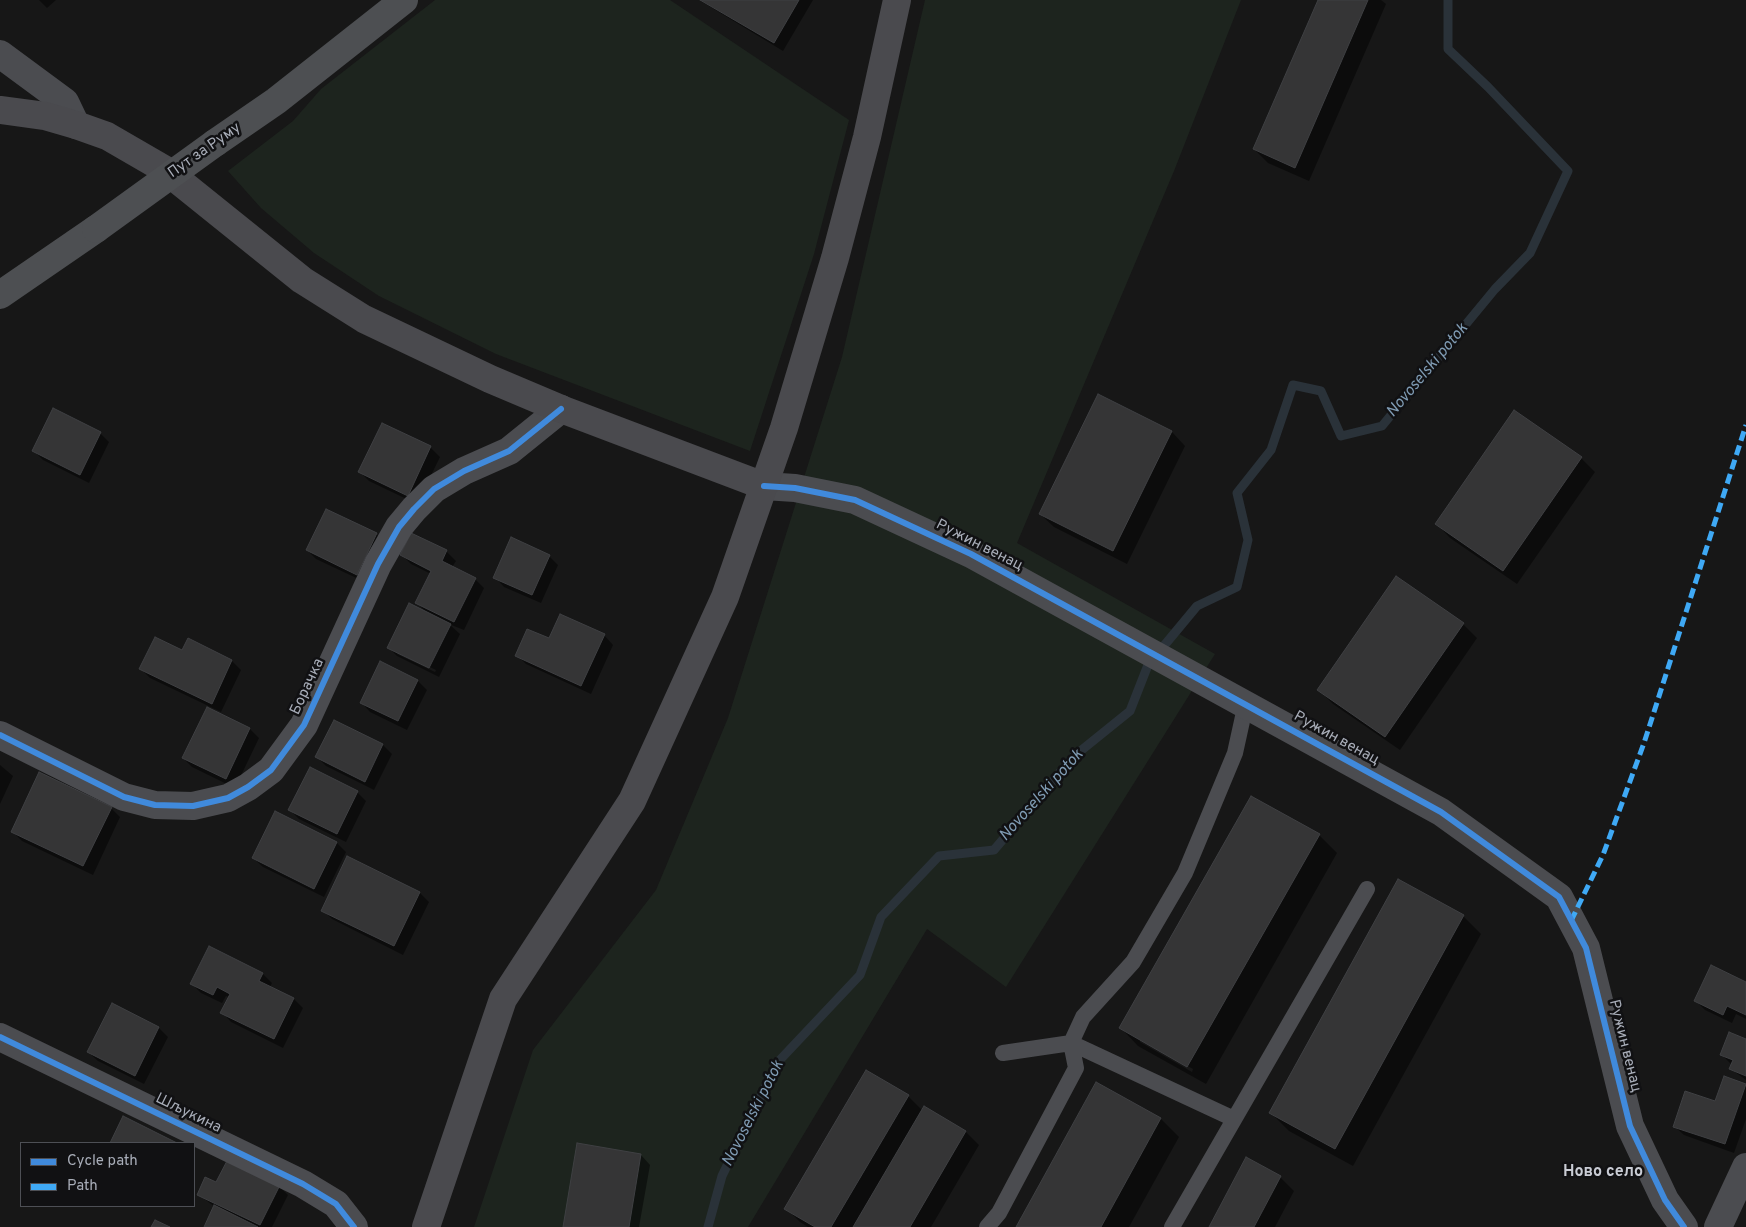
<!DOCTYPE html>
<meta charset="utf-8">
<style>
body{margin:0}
#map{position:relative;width:1746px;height:1227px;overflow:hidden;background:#171717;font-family:Overpass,sans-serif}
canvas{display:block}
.legend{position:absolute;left:20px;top:1142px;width:175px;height:65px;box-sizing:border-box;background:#111113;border:1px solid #4d4f55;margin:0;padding:6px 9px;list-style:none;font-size:15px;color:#a8adb8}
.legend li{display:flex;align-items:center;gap:10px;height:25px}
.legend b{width:25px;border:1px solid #4d4f55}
</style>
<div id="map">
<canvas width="1746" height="1227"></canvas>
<ul class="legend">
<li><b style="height:6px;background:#408adc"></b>Cycle path</li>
<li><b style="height:6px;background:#3fa9f5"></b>Path</li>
</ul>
</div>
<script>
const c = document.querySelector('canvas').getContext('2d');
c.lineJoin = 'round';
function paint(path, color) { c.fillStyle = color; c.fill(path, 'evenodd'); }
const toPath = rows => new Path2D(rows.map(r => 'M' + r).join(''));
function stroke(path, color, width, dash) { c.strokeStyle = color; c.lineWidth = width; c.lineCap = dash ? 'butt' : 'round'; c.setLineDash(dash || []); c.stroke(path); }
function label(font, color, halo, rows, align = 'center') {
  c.font = font + ' Overpass,sans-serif'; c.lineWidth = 5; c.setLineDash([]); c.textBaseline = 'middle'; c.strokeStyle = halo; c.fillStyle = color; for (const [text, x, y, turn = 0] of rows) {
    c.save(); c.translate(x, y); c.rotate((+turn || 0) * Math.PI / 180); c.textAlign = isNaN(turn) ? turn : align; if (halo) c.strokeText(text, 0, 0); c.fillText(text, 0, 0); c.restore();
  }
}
const green = toPath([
 [435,0,670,0,849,120,814,254,750,451,496,354,379,296,314,253,261,208,228,171,293,121,321,89],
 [925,0,1241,0,1174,171,1017,543,1215,654,1006,987,927,929,748,1227,474,1227,533,1050,656,890,728,718,842,357]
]);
const shadow = toPath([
 [39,0,56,0,47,8],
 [699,0,813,0,783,51],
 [1319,0,1381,0,1386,4,1309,181,1268,163,1254,149],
 [1099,396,1172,432,1185,446,1127,564,1054,527,1040,514],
 [1514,412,1581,458,1595,472,1517,584,1450,538,1437,524],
 [383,425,431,448,440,457,417,504,369,481,360,472],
 [100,433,109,442,89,483,43,460,34,451],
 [326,510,376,534,386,543,367,583,316,559,307,550],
 [412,535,446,551,456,561,452,567,475,579,484,588,464,630,449,624,460,634,439,677,397,656,388,647,427,613,417,603,431,574,411,564,402,555],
 [397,651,436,670,435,672,397,654],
 [549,556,558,565,541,603,504,587,495,577],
 [1397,578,1463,624,1477,638,1400,750,1333,704,1319,690],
 [604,635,613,645,591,694,526,664,517,655,550,640],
 [232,661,241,670,221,712,150,678,141,669],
 [418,681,427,690,407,730,370,712,361,702],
 [207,708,250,729,259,738,235,788,192,767,183,758],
 [334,721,383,745,392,754,374,790,326,766,317,757],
 [0,765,13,776,0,804],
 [357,792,366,801,346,842,299,819,290,810],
 [111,808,120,817,93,875,22,841,13,832],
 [275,813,337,843,346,852,324,897,263,867,253,858],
 [1319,835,1337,853,1206,1084,1138,1046,1121,1028],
 [1140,1039,1193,1069,1192,1072,1140,1042],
 [348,858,420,893,429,902,403,955,332,919,323,910],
 [1463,916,1481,934,1353,1166,1289,1131,1271,1113],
 [209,948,263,974,272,983,270,987,294,999,303,1008,283,1048,231,1022,222,1012,229,997,226,996,222,1003,201,993,192,984],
 [1746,983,1746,1019,1736,1014,1732,1023,1705,1010,1696,1001],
 [112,1004,159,1028,168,1037,144,1084,98,1061,88,1052],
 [1746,1040,1746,1080,1731,1069,1732,1065,1722,1055],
 [1097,1083,1161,1119,1179,1137,1129,1227,1017,1227],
 [1746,1086,1746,1119,1734,1153,1684,1135,1674,1126],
 [908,1096,923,1111,966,1132,979,1145,931,1227,808,1227,800,1222,786,1208],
 [124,1118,174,1143,111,1143],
 [641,1155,650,1165,639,1227,564,1227],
 [1247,1159,1280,1177,1294,1191,1275,1227,1210,1227],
 [217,1184,279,1186,288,1195,272,1227,205,1227,215,1207,198,1194]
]);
const stream = toPath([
 [708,1227,722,1176,777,1063,860,975,881,917,939,856,994,850,1073,757,1130,711,1148,665,1197,606,1237,587,1248,540,1237,493,1271,450,1293,385,1321,391,1341,436,1382,426,1495,289,1530,253,1568,171,1488,87,1448,49,1448,0]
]);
const building = toPath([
 [700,0,799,0,774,43,700,0],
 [1318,0,1368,0,1295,168,1253,149,1318,0],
 [1098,394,1172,431,1113,551,1039,514,1098,394],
 [53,408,101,432,80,475,32,451,53,408],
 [1514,410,1582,457,1503,571,1435,524,1514,410],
 [382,423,431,446,408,496,358,472,382,423],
 [326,509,377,533,357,575,306,550,326,509],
 [411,533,447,550,442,561,476,578,454,622,415,603,431,571,400,555,411,533],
 [511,537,550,555,532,595,493,578,511,537],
 [1396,576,1464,623,1385,737,1317,690,1396,576],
 [409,603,451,624,429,668,387,648,409,603],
 [560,614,605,634,581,686,515,656,527,629,549,638,560,614],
 [155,637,182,650,188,638,232,660,212,704,139,669,155,637],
 [380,661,418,680,398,721,360,703,380,661],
 [207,707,250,728,226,779,182,758,207,707],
 [334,720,383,744,365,782,315,757,334,720],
 [310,767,358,791,337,834,288,810,310,767],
 [39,772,112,807,83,866,11,832,39,772],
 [1251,796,1320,834,1187,1067,1119,1028,1251,796],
 [275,811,337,842,314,889,252,858,275,811],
 [347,856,420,892,394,946,321,911,347,856],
 [1398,879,1464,915,1335,1149,1269,1113,1398,879],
 [209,946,263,973,259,981,294,998,274,1039,220,1013,230,994,217,987,213,995,190,984,209,946],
 [1711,965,1746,982,1746,1015,1727,1006,1723,1015,1694,1001,1711,965],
 [112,1003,159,1027,135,1076,87,1052,112,1003],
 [1729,1032,1746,1039,1746,1076,1729,1069,1733,1060,1720,1055,1729,1032],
 [866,1070,909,1095,831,1227,815,1227,784,1209,866,1070],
 [1724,1076,1746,1084,1725,1144,1673,1127,1685,1091,1715,1101,1724,1076],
 [1096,1082,1161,1118,1101,1227,1016,1227,1096,1082],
 [924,1106,966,1131,910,1227,853,1227,924,1106],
 [123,1116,177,1143,110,1143,123,1116],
 [577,1143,641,1154,629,1227,563,1227,577,1143],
 [1246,1157,1281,1176,1254,1227,1209,1227,1246,1157],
 [228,1159,280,1185,260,1225,197,1195,205,1177,216,1182,228,1159],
 [214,1205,258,1227,204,1227,214,1205],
 [155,1220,170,1227,151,1227,155,1220]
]);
const service = toPath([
 [1003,1053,1071,1043,1234,1119],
 [987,1227,999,1213,1076,1068,1071,1043,1083,1017,1133,962,1185,873,1235,753,1246,703],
 [1172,1227,1367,889]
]);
const minor = toPath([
 [0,54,65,102,76,125],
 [764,486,795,488,855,500,971,554,1441,812,1559,897,1586,948,1630,1126,1665,1200,1684,1227],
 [0,735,124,797,155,805,193,806,228,798,248,787,271,770,304,725,378,564,399,527,414,509,434,489,464,471,509,451,561,409],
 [0,1037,303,1184,336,1204,354,1227],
 [1718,1227,1746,1167]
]);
const secondary = toPath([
 [0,110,45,116,76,125,107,136,164,169,302,280,364,319,490,379,561,409,764,486],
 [426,1227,503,999,632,801,725,597,784,428,835,258,867,137,897,0]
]);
const primary = toPath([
 [215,143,276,101,404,0],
 [0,295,96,229]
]);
const primaryBridge = toPath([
 [96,229,215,143]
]);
const quiet = toPath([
 [1571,921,1603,855,1644,743,1746,425]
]);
const cycleway = toPath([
 [764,486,795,488,855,500,971,554,1441,812,1559,897,1586,948,1630,1126,1665,1200,1684,1227],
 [0,735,124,797,155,805,193,806,228,798,248,787,271,770,304,725,378,564,399,527,414,509,434,489,464,471,509,451,561,409],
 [0,1037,303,1184,336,1204,354,1227]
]);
const streetNames = [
 ["Пут за Руму",205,151,-35],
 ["Ружин венац",979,546,27],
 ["Борачка",308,687,-65],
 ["Ружин венац",1336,739,29],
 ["Ружин венац",1624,1046,76],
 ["Шљукина",188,1114,26]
];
const waterNames = [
 ["Novoselski potok",1428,371,-50],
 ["Novoselski potok",1042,796,-48],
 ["Novoselski potok",754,1114,-63]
];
const neighbourhoodNames = [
 ["Ново село",1603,1173]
];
paint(green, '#1d241e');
paint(shadow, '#0007');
stroke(stream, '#2a3239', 9);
paint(building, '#353536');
stroke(building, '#3f4043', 1);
stroke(service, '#4b4c50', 16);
stroke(minor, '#4b4c50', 28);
stroke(secondary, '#4a4a4e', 28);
stroke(primary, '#4d4f52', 28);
stroke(primaryBridge, '#4d4f52', 28);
stroke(quiet, '#3fa9f5', 5, [10, 5]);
stroke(cycleway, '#408adc', 6);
label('15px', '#a8adb8', '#111113', streetNames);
label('italic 16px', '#7f9bb3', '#111113', waterNames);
label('bold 16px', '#c9ccd4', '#111113', neighbourhoodNames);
</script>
